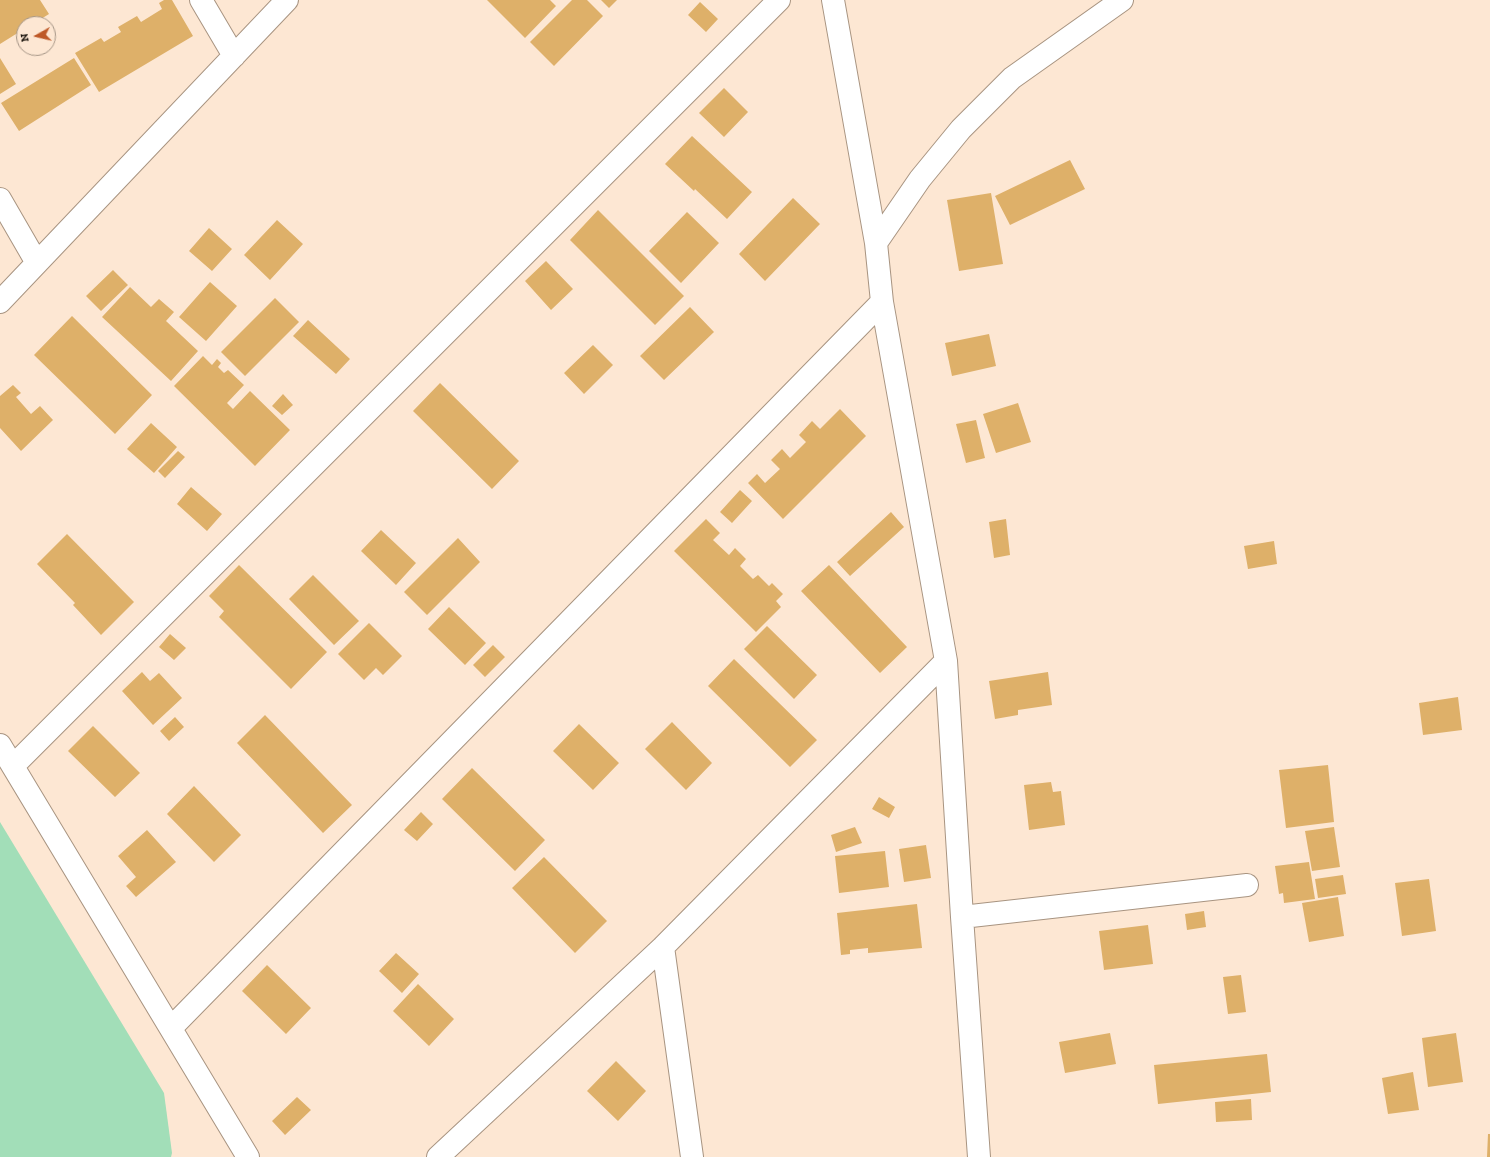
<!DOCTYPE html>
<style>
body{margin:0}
#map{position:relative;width:1490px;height:1157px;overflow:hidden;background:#fde7d3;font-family:"Zilla Slab",serif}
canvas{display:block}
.north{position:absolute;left:16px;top:16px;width:40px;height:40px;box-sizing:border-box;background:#fde7d3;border:1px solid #a49485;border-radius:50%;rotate:262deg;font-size:11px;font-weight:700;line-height:16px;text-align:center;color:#1f1810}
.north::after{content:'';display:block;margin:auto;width:14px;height:18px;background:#be5927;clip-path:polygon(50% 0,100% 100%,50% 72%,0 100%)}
</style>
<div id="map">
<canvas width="1490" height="1157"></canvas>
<div class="north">N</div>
</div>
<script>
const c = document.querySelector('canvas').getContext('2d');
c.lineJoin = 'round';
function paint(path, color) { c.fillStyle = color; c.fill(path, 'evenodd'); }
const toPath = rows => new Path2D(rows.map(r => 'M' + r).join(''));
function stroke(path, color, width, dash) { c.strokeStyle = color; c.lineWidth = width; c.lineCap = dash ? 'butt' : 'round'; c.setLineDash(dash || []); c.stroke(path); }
const green = toPath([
 [0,822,164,1093,172,1153,171,1157,0,1157]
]);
const building = toPath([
 [0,0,40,0,49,14,33,24,24,24,24,29,0,44],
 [164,0,172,0,193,36,99,92,75,53,101,38,104,42,121,32,118,27,137,16,141,22,162,9,159,3],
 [487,0,550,0,556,6,525,38],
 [572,0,587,0,603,16,554,66,530,42],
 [601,0,617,0,609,8],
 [700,2,718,19,706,32,688,15],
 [0,58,16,84,0,94],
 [74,58,91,85,19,131,1,103],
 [724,88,748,112,724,137,699,113],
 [692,136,752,192,727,219,695,189,694,191,665,164],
 [1070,160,1085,189,1010,225,995,196],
 [991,193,1003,264,959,271,947,200],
 [793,198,820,224,765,281,739,254],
 [598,210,684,296,655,325,570,240],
 [687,212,719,243,681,283,649,251],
 [277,220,303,244,270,280,244,255],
 [209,228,232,249,212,271,189,251],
 [546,261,573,289,551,310,525,281],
 [113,270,128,285,101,311,86,296],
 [210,282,237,306,206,341,179,317],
 [130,287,151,307,159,299,174,312,166,321,198,351,171,381,102,317],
 [275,298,299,322,245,376,221,352],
 [690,307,714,332,664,380,640,356],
 [72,316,152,395,115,434,34,355],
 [308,320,350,359,336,374,293,336],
 [989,334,996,366,952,376,945,343],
 [593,345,613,365,584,394,564,373],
 [203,356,212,365,217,359,221,363,218,367,224,373,228,370,244,385,227,403,233,409,250,391,290,430,255,466,174,386],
 [440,383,519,461,492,489,413,411],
 [13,385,21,393,16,397,31,414,40,406,53,420,21,451,0,428,0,396],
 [283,394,293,405,282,415,272,406],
 [1018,403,1031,442,996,453,983,414],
 [840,409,866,436,783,519,748,483,757,474,765,483,780,469,771,460,782,449,790,458,806,442,799,435,812,421,820,429],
 [976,420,985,458,966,463,956,424],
 [151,423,177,447,154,473,127,449],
 [178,451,185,457,165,478,158,471],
 [191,487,222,514,207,531,177,504],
 [740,490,752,501,732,523,720,512],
 [891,512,904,527,850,576,837,562],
 [706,519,720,533,713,540,729,555,735,548,746,559,740,566,753,579,758,575,769,586,772,583,783,594,776,601,781,607,756,632,674,551],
 [1006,519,1010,555,994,558,989,522],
 [381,530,416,563,396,585,361,551],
 [67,534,134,602,101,635,73,605,75,603,37,564],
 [458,538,480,562,427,615,404,592],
 [1274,541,1277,564,1248,569,1244,546],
 [239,565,327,652,291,689,219,617,224,611,209,596],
 [829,565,907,647,880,673,801,591],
 [313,575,359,621,334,645,289,599],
 [449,607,486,643,465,665,428,629],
 [369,623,402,656,383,675,376,668,364,680,338,654],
 [767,626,817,675,794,699,744,649],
 [170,634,186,648,174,660,159,647],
 [493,645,505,657,485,677,473,665],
 [734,659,817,740,790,767,708,686],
 [142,672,150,681,159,673,182,698,153,725,122,691],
 [1048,672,1052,705,1018,710,1018,715,995,719,989,681],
 [1458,697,1462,730,1423,735,1419,703],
 [265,715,352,805,323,833,237,743],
 [175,717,184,727,169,741,160,731],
 [672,722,712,763,686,790,645,749],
 [579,724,619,763,593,790,553,751],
 [93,726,140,773,115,797,68,751],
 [1328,765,1334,822,1286,828,1279,770],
 [472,768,545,840,515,871,442,799],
 [1051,782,1053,792,1061,791,1065,825,1029,830,1024,785],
 [194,786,241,835,214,862,167,814],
 [879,797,895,807,889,818,872,809],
 [421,812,433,824,417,841,404,830],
 [855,827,862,843,836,852,831,835],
 [1334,827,1340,867,1312,871,1305,831],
 [147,830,176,862,136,897,126,886,136,877,118,856],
 [926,845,931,878,904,882,899,849],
 [885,851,889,887,839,893,835,856],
 [544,857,607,921,575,953,512,888],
 [1309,862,1315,899,1284,903,1283,893,1279,894,1275,866],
 [1343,875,1346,894,1318,898,1315,879],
 [1429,879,1436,931,1402,936,1395,883],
 [1338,897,1344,936,1309,942,1302,903],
 [917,904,922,948,868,953,868,948,850,950,850,954,841,955,837,913],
 [1204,911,1206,927,1187,930,1185,914],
 [1148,925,1153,964,1104,970,1099,931],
 [396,953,419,974,402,993,379,971],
 [267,965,311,1008,286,1034,242,991],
 [1241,975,1246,1012,1228,1014,1223,977],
 [418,984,454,1019,429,1046,393,1011],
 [1110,1033,1116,1064,1065,1073,1059,1042],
 [1456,1033,1463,1082,1428,1087,1422,1038],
 [1267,1054,1271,1092,1158,1104,1154,1065],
 [616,1061,646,1091,618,1121,587,1091],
 [1413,1072,1419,1110,1388,1114,1382,1078],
 [297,1097,311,1110,285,1135,272,1121],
 [1251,1099,1252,1120,1216,1122,1215,1102],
 [1488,1134,1490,1134,1490,1157,1487,1157]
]);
const minor = toPath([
 [201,0,234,56],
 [833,0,876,243,882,302,946,661,962,917,979,1157],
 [0,199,37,263],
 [876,243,920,179,961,129,1012,78,1122,0],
 [0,302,287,0],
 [0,745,248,1157],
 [13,766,779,0],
 [962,917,1247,885],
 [663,947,692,1157],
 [171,1028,882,302],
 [438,1157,663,947,946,661]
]);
paint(green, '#a2deb8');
paint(building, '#deb069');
stroke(minor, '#a89481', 24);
stroke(minor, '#fff', 22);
</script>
